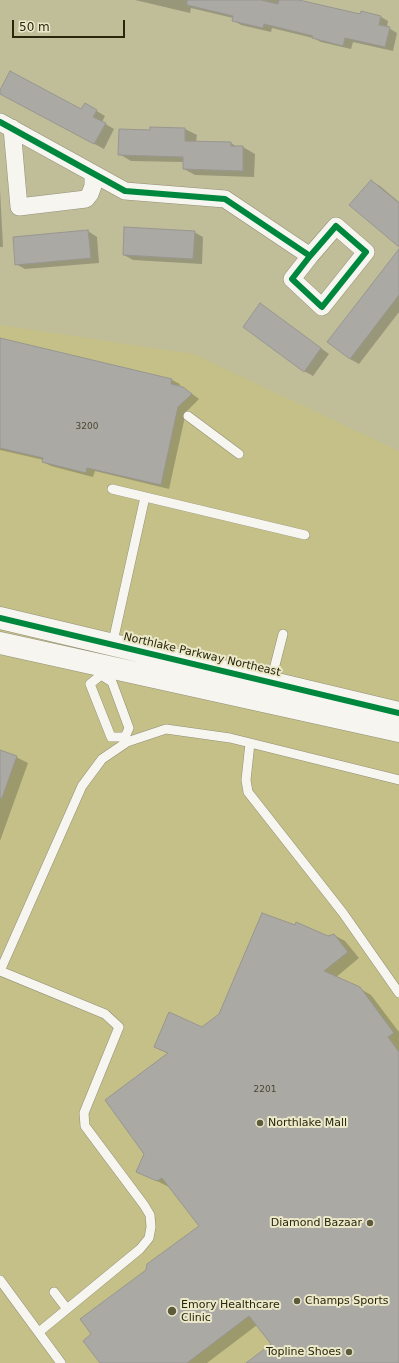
<!DOCTYPE html>
<style>
body{margin:0}
#map{position:relative;width:399px;height:1363px;overflow:hidden;background:#c0bd99;font-family:"DejaVu Sans",sans-serif}
canvas{display:block}
.scale{position:absolute;left:12px;top:20px;width:113px;height:18px;box-sizing:border-box;border:2px solid #29260c;border-top:0;padding-left:5px;font-size:12px;line-height:14px;white-space:nowrap;color:#29260c;-webkit-text-stroke:3px #ebe9ca;paint-order:stroke}
</style>
<div id="map">
<canvas width="399" height="1363"></canvas>
<div class="scale">50 m</div>
</div>
<script>
const c = document.querySelector('canvas').getContext('2d');
c.lineJoin = 'round';
function paint(path, color) { c.fillStyle = color; c.fill(path, 'evenodd'); }
const toPath = rows => new Path2D(rows.map(r => 'M' + r).join(''));
function stroke(path, color, width, dash) { c.strokeStyle = color; c.lineWidth = width; c.lineCap = dash ? 'butt' : 'round'; c.setLineDash(dash || []); c.stroke(path); }
function label(font, color, halo, rows, align = 'center') {
  c.font = font + ' "DejaVu Sans",sans-serif'; c.lineWidth = 4; c.setLineDash([]); c.textBaseline = 'middle'; c.strokeStyle = halo; c.fillStyle = color; for (const [text, x, y, turn = 0] of rows) {
    c.save(); c.translate(x, y); c.rotate((+turn || 0) * Math.PI / 180); c.textAlign = isNaN(turn) ? turn : align; if (halo) c.strokeText(text, 0, 0); c.fillText(text, 0, 0); c.restore();
  }
}
const built = toPath([
 [0,325,194,354,399,451,399,1363,0,1363]
]);
const shadow = toPath([
 [135,0,296,0,361,15,381,17,388,21,387,27,397,33,393,51,353,42,351,49,321,42,313,38,272,28,271,32,241,25,233,20,233,18,191,8,190,13],
 [0,92,82,111,85,104,105,116,102,122,114,129,104,149,8,98],
 [151,128,185,129,197,135,196,142,231,143,237,147,243,147,255,154,254,177,195,175,184,169,184,162,131,161,119,154,151,131],
 [371,181,380,186,399,202,399,246],
 [0,189,3,247,0,247],
 [88,231,97,237,99,263,25,269,16,264],
 [194,232,203,237,202,264,133,260,124,255],
 [399,266,399,312,359,364,350,359],
 [269,310,329,354,313,376,304,371],
 [1,340,172,380,180,384,179,387,191,393,199,399,186,412,169,489,95,471,93,477,51,466,43,462,44,460,0,450,0,346],
 [0,751,16,757,28,763,0,841],
 [334,935,345,941,359,958,335,978,359,988,371,995,399,1032,399,1363,248,1363,272,1345,257,1325,207,1363,101,1363,146,1271,201,1227,169,1187,137,1171,145,1154,169,1054,155,1047,203,1028,328,937]
]);
const building = toPath([
 [187,0,261,0,278,4,279,0,299,0,360,14,361,11,381,16,379,25,390,27,385,47,345,38,343,46,312,38,313,36,264,24,263,28,232,21,233,16,187,5,187,0],
 [10,71,81,109,85,103,97,110,93,117,106,123,94,144,0,94,0,90,10,71],
 [150,127,185,128,185,141,231,142,231,146,243,146,243,171,183,169,183,157,118,155,119,129,150,130,150,127],
 [371,180,399,203,399,247,349,205,371,180],
 [124,227,195,231,193,259,123,255,124,227],
 [88,230,91,258,15,265,13,237,88,230],
 [399,249,399,295,350,359,327,342,399,249],
 [260,303,321,348,304,372,243,327,260,303],
 [0,338,172,379,171,384,183,387,192,394,178,407,161,485,87,468,86,473,42,462,43,458,0,448,0,338],
 [0,750,17,756,2,798,0,798,0,750],
 [262,913,295,925,296,922,328,936,334,934,348,952,324,971,360,987,394,1033,388,1037,399,1052,399,1363,246,1363,271,1344,249,1316,187,1363,100,1363,83,1341,91,1334,80,1319,146,1270,147,1264,199,1226,162,1178,157,1181,136,1172,144,1154,105,1100,168,1053,154,1047,169,1012,202,1027,219,1014,262,913]
]);
const lane = toPath([
 [188,416,239,454],
 [112,489,305,535],
 [112,646,145,497],
 [104,665,101,675,90,684,111,737,125,737],
 [101,675,112,682,129,728,125,737,127,741],
 [271,681,283,634],
 [250,743,246,780,248,792,343,913,399,993],
 [0,971,82,786,102,759,127,742,166,729,230,738,399,780],
 [0,971,105,1014,119,1027,84,1113,85,1126,144,1205,150,1215,151,1227,149,1238,140,1249,39,1332],
 [0,1280,61,1363],
 [54,1292,67,1309]
]);
const street = toPath([
 [0,122,125,191,225,199,310,256,336,226,366,252,322,307,292,279,310,256],
 [12,128,19,207,86,199,90,194,93,186,93,174]
]);
const secondary = toPath([
 [0,618,399,713],
 [0,643,399,731]
]);
const cycleway = toPath([
 [0,122,125,191,225,199,310,256,336,226,366,252,322,307,292,279,310,256],
 [0,618,399,713]
]);
const markers = [
 [260,1123,4,"#5e5b3d"],
 [370,1223,4,"#5e5b3d"],
 [297,1301,4,"#5e5b3d"],
 [172,1311,5,"#5e5b3d"],
 [349,1352,4,"#5e5b3d"]
];
const numberNames = [
 ["3200",87,427],
 ["2201",265,1090]
];
const streetNames = [
 ["Northlake Parkway Northeast",202,655,13]
];
const poiNames = [
 ["Northlake Mall",268,1123],
 ["Diamond Bazaar",362,1223,"right"],
 ["Champs Sports",305,1301],
 ["Emory Healthcare",181,1305],
 ["Clinic",181,1318],
 ["Topline Shoes",341,1352,"right"]
];
paint(built, '#c4c088');
paint(shadow, '#0003');
paint(building, '#aba9a4');
stroke(building, '#989690', 1);
stroke(lane, '#928f74', 10);
stroke(street, '#928f74', 18);
stroke(secondary, '#928f74', 23);
stroke(lane, '#f6f5f0', 9);
stroke(street, '#f6f5f0', 17);
stroke(secondary, '#f6f5f0', 22);
stroke(cycleway, '#00873e', 6);
for (const [x, y, r, color] of markers) { const dot = new Path2D(); dot.arc(x, y, r, 0, 2 * Math.PI); c.fillStyle = color; c.fill(dot); stroke(dot, '#ebe9ca', 1.5); }
label('9px', '#4a4732', null, numberNames);
label('11px', '#29260c', '#ebe9ca', streetNames);
label('11px', '#29260c', '#ebe9ca', poiNames, 'left');
</script>
